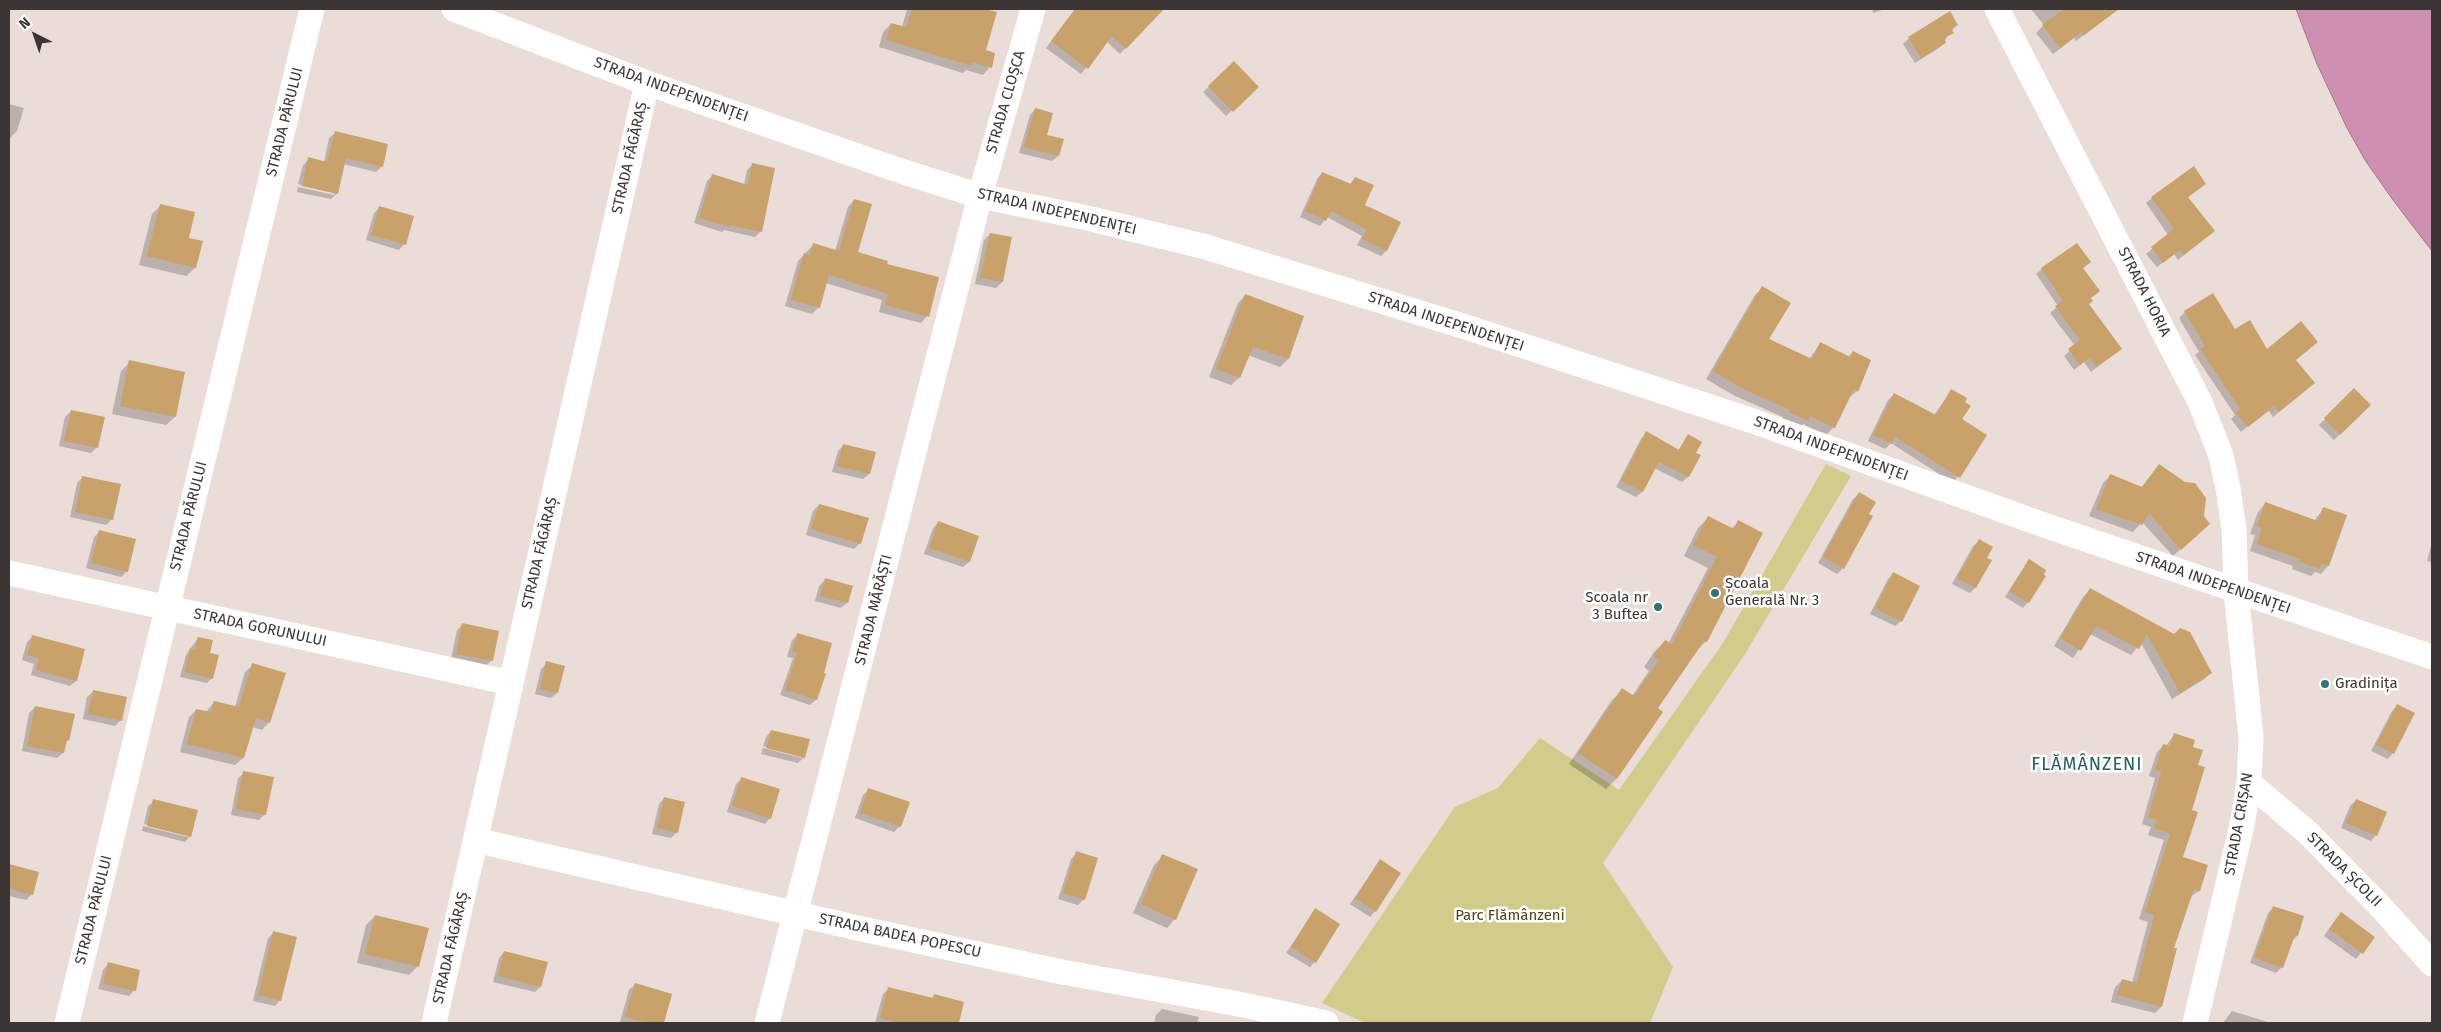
<!DOCTYPE html>
<meta charset="utf-8">
<style>
body{margin:0}
#map{position:relative;width:2441px;height:1032px;overflow:hidden;background:#eadcd6;font-family:"Fira Sans",sans-serif}
canvas{display:block}
.frame{position:absolute;inset:0;border:10px solid #3b3633;pointer-events:none}
.north{position:absolute;left:10px;top:10px;width:50px;height:50px;-webkit-text-stroke:4px #fff;paint-order:stroke;rotate:319deg;font-size:14px;font-weight:700;line-height:20px;text-align:center;color:#3b3633}
.north::after{content:'';display:block;margin:auto;width:18px;height:22px;background:#3b3633;clip-path:polygon(50% 0,100% 100%,50% 72%,0 100%)}
</style>
<div id="map">
<canvas width="2441" height="1032"></canvas>
<div class="frame"></div>
<div class="north">N</div>
</div>
<script>
const c = document.querySelector('canvas').getContext('2d');
c.lineJoin = 'round';
function paint(path, color) { c.fillStyle = color; c.fill(path, 'evenodd'); }
const toPath = rows => new Path2D(rows.map(r => 'M' + r).join(''));
function stroke(path, color, width, dash) { c.strokeStyle = color; c.lineWidth = width; c.lineCap = dash ? 'butt' : 'round'; c.setLineDash(dash || []); c.stroke(path); }
function label(font, color, halo, rows, align = 'center') {
  c.font = font + ' "Fira Sans",sans-serif'; c.lineWidth = 5; c.setLineDash([]); c.textBaseline = 'middle'; c.strokeStyle = halo; c.fillStyle = color; for (const [text, x, y, turn = 0] of rows) {
    c.save(); c.translate(x, y); c.rotate((+turn || 0) * Math.PI / 180); c.textAlign = isNaN(turn) ? turn : align; if (halo) c.strokeText(text, 0, 0); c.fillText(text, 0, 0); c.restore();
  }
}
const green = toPath([
 [1826,464,1851,476,1745,654,1603,863,1673,967,1650,1023,1365,1023,1322,1003,1455,807,1498,788,1540,738,1619,790,1723,643]
]);
const water = toPath([
 [2296,9,2432,9,2432,251,2393,200,2365,160,2347,128,2317,64,2296,9]
]);
const shadow = toPath([
 [907,9,987,9,984,51,990,67,983,75,966,70,963,73,879,47,883,32,891,24,902,27],
 [1082,9,1153,9,1158,13,1120,54,1107,42,1081,74,1046,48,1067,20,1075,16],
 [1872,9,1885,9,1873,13],
 [2031,9,2102,9,2107,16,2076,41,2074,38,2053,54,2036,33,2044,25],
 [1957,24,1939,48,1915,63,1903,44,1909,38],
 [1233,63,1257,87,1226,116,1203,92],
 [9,104,24,108,17,131,9,139],
 [1035,109,1046,136,1062,140,1058,156,1052,161,1019,153,1030,115],
 [335,133,382,166,376,172,343,164,337,193,331,199,297,192,298,187,334,195,334,192,298,184,303,165,309,159,324,162,329,138],
 [752,165,761,231,755,237,724,230,722,232,694,223,707,181,713,175,744,185,747,170],
 [1322,173,1349,185,1355,178,1363,205,1386,251,1381,256,1357,245,1362,236,1327,217,1320,226,1300,217,1317,179],
 [2205,184,2187,198,2213,231,2178,260,2174,254,2157,267,2146,254,2168,235,2146,203,2152,198],
 [854,200,856,253,886,264,927,316,921,323,879,312,882,300,826,283,819,307,812,314,785,306,798,261,814,244,835,251,848,207],
 [161,205,187,238,195,268,186,276,139,265,152,214],
 [380,207,404,244,399,250,366,240,374,213],
 [990,234,1010,238,1002,282,996,288,975,284,984,240],
 [2089,262,2082,269,2090,298,2088,304,2120,349,2091,372,2084,362,2074,370,2064,356,2075,346,2050,313,2058,306,2036,274,2042,269],
 [1762,288,1768,340,1809,359,1820,344,1848,357,1853,352,1857,391,1849,398,1834,427,1826,435,1803,424,1799,428,1782,420,1783,417,1735,396,1706,379,1755,295],
 [1246,295,1303,317,1288,359,1280,367,1248,355,1239,378,1231,385,1209,377,1238,303],
 [2185,312,2234,330,2266,351,2295,361,2307,389,2273,417,2268,410,2241,432,2231,419,2235,415,2195,355,2199,352,2179,318],
 [130,362,175,417,166,425,112,414,121,371],
 [2354,390,2369,405,2334,440,2319,425],
 [1951,391,1960,419,1986,435,1953,483,1891,443,1885,449,1868,441,1888,400,1894,395,1934,415],
 [71,411,97,447,91,453,59,446,65,417],
 [1646,433,1678,451,1688,436,1694,453,1699,455,1688,477,1682,482,1654,468,1642,492,1636,497,1616,487,1641,439],
 [844,445,874,453,869,474,863,479,832,472,838,451],
 [2160,465,2201,531,2173,556,2142,522,2133,532,2089,516,2103,483,2111,475,2141,488],
 [83,477,112,519,106,525,70,517,77,483],
 [1859,494,1867,514,1872,517,1843,568,1837,574,1818,563,1853,499],
 [2265,504,2314,521,2323,509,2328,566,2321,574,2315,572,2311,576,2292,569,2293,566,2250,551,2255,535,2250,534,2258,512],
 [819,505,860,543,854,549,806,535,813,511],
 [1709,517,1731,529,1739,522,1706,641,1696,651,1656,709,1662,712,1616,779,1606,789,1569,764,1612,700,1623,690,1632,696,1649,671,1644,667,1654,652,1665,641,1668,644,1708,568,1684,556,1698,528],
 [938,523,969,562,963,567,924,554,933,528],
 [100,531,127,571,121,577,86,568,94,537],
 [1979,541,1985,558,1990,561,1975,588,1970,593,1952,584,1973,546],
 [2432,542,2432,562,2427,561],
 [2029,560,2028,602,2023,608,2005,597],
 [1893,574,1901,621,1895,626,1870,614,1888,579],
 [825,580,847,603,841,608,815,601,819,586],
 [2090,590,2211,673,2203,680,2172,699,2141,643,2131,655,2090,634,2073,658,2054,646,2083,597],
 [462,625,492,660,486,666,451,659,457,630],
 [798,635,825,674,816,700,810,705,780,695,793,658,787,657,792,640],
 [33,636,84,650,76,681,70,686,31,675,34,664,22,660,27,642],
 [198,638,208,654,212,678,207,683,180,677,186,655],
 [547,663,557,693,551,698,535,694,541,669],
 [253,665,269,722,262,730,252,727,243,758,235,765,180,752,189,717,196,710,206,712,214,702,235,707,245,672],
 [93,692,121,720,115,726,83,719,87,697],
 [2398,705,2393,753,2388,759,2371,751,2392,711],
 [35,707,68,740,65,743,63,753,57,758,22,751,29,713],
 [771,731,804,757,798,763,761,754,763,748,802,758,802,756,763,746,766,737],
 [2174,735,2191,747,2197,766,2182,858,2207,866,2199,891,2190,897,2173,948,2161,1007,2155,1013,2111,1002,2115,987,2122,981,2132,983,2148,922,2139,919,2164,840,2148,835,2151,827,2142,824,2155,778,2149,776,2157,752,2163,746,2166,746],
 [244,773,265,814,259,820,231,815,238,778],
 [742,779,770,818,765,824,727,812,736,784],
 [869,790,900,826,894,832,855,818,863,795],
 [664,798,677,832,671,838,652,834,659,804],
 [2356,800,2376,835,2371,841,2341,828,2350,806],
 [154,801,190,836,185,842,142,831,143,826,188,837,188,835,144,824,148,806],
 [1077,853,1084,899,1078,905,1058,899,1071,859],
 [1163,856,1175,919,1167,928,1133,913,1154,865],
 [1380,861,1375,911,1370,917,1350,904],
 [9,866,38,873,32,894,26,900,9,896],
 [2273,908,2297,936,2292,941,2282,967,2276,973,2250,963,2268,913],
 [1315,910,1315,962,1310,967,1286,953],
 [375,916,417,967,409,975,357,963,366,925],
 [2336,919,2374,937,2356,959,2324,936],
 [274,932,280,1000,275,1006,253,1001,268,938],
 [504,952,540,987,535,992,493,982,499,958],
 [108,964,134,990,129,996,98,989,103,970],
 [635,984,671,995,663,1023,620,1022,629,990],
 [889,988,931,999,934,996,963,1003,958,1023,875,1023,883,994],
 [1162,1009,1199,1017,1197,1023,1154,1023,1156,1015],
 [2232,1011,2271,1023,2223,1023]
]);
const building = toPath([
 [912,9,985,9,997,12,986,50,995,53,992,68,972,62,972,66,886,40,891,23,906,27],
 [1075,9,1164,9,1126,49,1112,36,1088,69,1051,41],
 [2064,9,2119,9,2083,36,2081,32,2060,48,2042,25],
 [1950,11,1958,25,1951,29,1954,33,1944,38,1946,43,1921,58,1908,37],
 [1234,61,1259,87,1233,112,1208,86],
 [1035,108,1053,113,1047,135,1064,139,1059,156,1024,147],
 [335,131,388,144,383,167,346,158,338,194,302,186,308,157,327,162],
 [752,163,775,168,762,232,729,225,729,227,699,218,712,174,748,185],
 [2194,166,2206,184,2188,197,2215,231,2184,255,2180,250,2163,263,2151,247,2174,229,2151,197],
 [1322,172,1351,184,1355,177,1374,185,1365,205,1401,222,1387,251,1362,239,1367,230,1331,211,1326,221,1305,211],
 [854,199,872,204,858,252,888,261,887,264,939,277,929,317,885,305,888,294,829,275,820,308,791,300,804,253,810,255,813,243,839,251],
 [160,204,195,212,189,238,203,241,196,268,147,256],
 [379,206,414,216,406,245,371,235],
 [990,233,1012,237,1003,282,980,278],
 [2077,243,2091,262,2083,268,2100,291,2091,298,2093,301,2089,304,2122,349,2097,367,2090,358,2080,365,2068,349,2080,340,2055,306,2063,301,2041,268],
 [1762,286,1791,303,1769,339,1812,359,1820,342,1850,357,1853,351,1871,360,1858,392,1854,389,1835,428,1810,416,1808,421,1789,412,1790,410,1743,389,1713,371],
 [2213,293,2235,329,2250,320,2267,349,2301,321,2318,342,2296,360,2315,383,2279,412,2275,406,2248,427,2236,413,2240,409,2200,349,2205,346,2184,311],
 [1245,294,1304,316,1289,359,1253,347,1240,378,1216,369],
 [129,360,185,372,176,417,120,406],
 [2354,388,2371,405,2340,435,2324,418],
 [1951,389,1967,398,1965,402,1971,406,1962,419,1987,435,1960,478,1895,437,1892,444,1873,435,1894,393,1936,415],
 [71,410,105,417,98,448,64,441],
 [1646,431,1679,450,1688,434,1702,442,1696,453,1701,455,1689,477,1659,462,1643,492,1621,481],
 [843,444,876,452,870,474,837,466],
 [2159,464,2185,482,2195,483,2206,498,2204,516,2210,524,2181,550,2149,513,2142,525,2096,509,2110,474,2142,487],
 [82,476,121,484,113,520,75,512],
 [1859,492,1876,502,1869,514,1873,516,1844,569,1823,557],
 [2265,502,2318,521,2323,507,2347,515,2329,566,2321,564,2319,569,2299,562,2300,559,2257,544,2262,528,2257,526],
 [819,504,869,518,861,544,811,529],
 [1708,516,1734,529,1738,520,1763,533,1707,642,1704,641,1658,708,1663,712,1617,779,1578,753,1622,688,1634,696,1659,660,1653,656,1665,640,1672,644,1717,557,1693,545],
 [938,521,979,536,970,562,929,548],
 [99,530,136,539,128,572,91,563],
 [1979,539,1993,547,1987,558,1992,560,1976,588,1957,578],
 [2029,559,2046,570,2044,575,2046,576,2029,603,2009,591],
 [1893,572,1920,586,1902,622,1875,608],
 [825,578,853,586,848,603,820,596],
 [2090,588,2174,634,2180,628,2190,632,2212,673,2180,693,2147,634,2139,649,2096,626,2081,651,2060,638],
 [462,623,499,631,493,661,456,654],
 [797,633,832,643,824,673,826,674,817,700,785,690,797,653,792,651],
 [32,635,85,649,77,681,36,670,39,658,27,655],
 [198,637,213,640,210,653,219,655,213,679,185,672,190,648,195,650],
 [546,661,565,666,558,693,540,689],
 [252,663,286,673,270,723,256,718,244,758,187,744,196,709,211,712,214,701,239,707],
 [93,690,127,697,122,721,88,714],
 [2397,704,2415,713,2394,754,2376,745],
 [35,706,75,714,69,741,67,740,64,753,27,746],
 [771,730,810,739,805,758,766,748],
 [2174,733,2195,740,2193,747,2203,750,2198,765,2205,767,2192,810,2198,812,2183,857,2208,865,2200,891,2194,889,2174,948,2177,948,2162,1007,2117,995,2122,979,2137,983,2154,915,2145,912,2170,834,2154,828,2157,820,2148,817,2161,772,2155,770,2163,744,2170,746],
 [243,771,274,777,266,815,236,809],
 [741,777,780,789,771,819,732,806],
 [868,788,910,802,901,827,860,813],
 [664,797,685,802,678,833,657,828],
 [153,799,198,810,191,837,147,826],
 [2356,799,2387,812,2377,836,2346,823],
 [1076,851,1098,858,1085,900,1063,893],
 [1162,854,1198,869,1176,920,1141,904],
 [1380,859,1401,873,1376,912,1355,898],
 [9,864,39,872,33,895,9,889],
 [2273,906,2304,916,2298,936,2295,935,2283,968,2254,958],
 [1315,908,1340,924,1316,963,1291,947],
 [2341,912,2375,937,2363,954,2329,929],
 [375,915,429,928,419,967,365,954],
 [273,931,297,937,281,1001,258,995],
 [504,951,548,962,541,987,498,976],
 [108,962,140,970,136,991,103,984],
 [635,983,672,994,664,1023,648,1023,625,1017],
 [888,987,933,998,934,994,964,1002,959,1023,899,1023,880,1018]
]);
const minor = toPath([
 [454,9,647,83,901,171,980,196,1087,218,1206,247,1469,328,1753,421,2047,526,2432,657],
 [1997,9,2200,402,2221,456,2228,488,2234,529,2236,591,2251,737,2249,783,2242,825,2195,1023],
 [9,573,511,683],
 [2249,783,2307,832,2380,906,2432,964],
 [475,840,862,929,1062,972,1244,1005,1326,1023],
 [67,1023,312,9],
 [434,1023,647,83],
 [767,1023,980,196,1033,9]
]);
const markers = [
 [1715,593,5,"#2d7674"],
 [1658,607,5,"#2d7674"],
 [2325,684,5,"#2d7674"]
];
const streetNames = [
 ["STRADA INDEPENDENȚEI",671,90,20],
 ["STRADA CLOȘCA",1006,102,-74],
 ["STRADA PĂRULUI",285,122,-76],
 ["STRADA FĂGĂRAȘ",630,158,-77],
 ["STRADA INDEPENDENȚEI",1057,212,13],
 ["STRADA HORIA",2144,292,63],
 ["STRADA INDEPENDENȚEI",1446,322,18],
 ["STRADA INDEPENDENȚEI",1831,449,20],
 ["STRADA PĂRULUI",189,516,-76],
 ["STRADA FĂGĂRAȘ",540,553,-77],
 ["STRADA INDEPENDENȚEI",2213,583,19],
 ["STRADA MĂRĂȘTI",874,610,-76],
 ["STRADA GORUNULUI",260,628,12],
 ["STRADA CRIȘAN",2239,824,-80],
 ["STRADA ȘCOLII",2344,870,45],
 ["STRADA PĂRULUI",94,910,-76],
 ["STRADA BADEA POPESCU",900,936,12],
 ["STRADA FĂGĂRAȘ",451,948,-77]
];
const poiNames = [
 ["Școala",1725,584],
 ["Generală Nr. 3",1725,601],
 ["Scoala nr",1648,598,"right"],
 ["3 Buftea",1648,615,"right"],
 ["Gradinița",2335,684]
];
const parkNames = [
 ["Parc Flămânzeni",1510,916]
];
const quarterNames = [
 ["FLĂMÂNZENI",2087,765]
];
paint(green, '#d1cb8c');
paint(water, '#cd90b0');
stroke(water, '#a1758a', 1);
paint(shadow, '#0003');
paint(building, '#c9a16b');
stroke(minor, '#fff', 25);
for (const [x, y, r, color] of markers) { const dot = new Path2D(); dot.arc(x, y, r, 0, 2 * Math.PI); c.fillStyle = color; c.fill(dot); stroke(dot, '#fff', 2); }
label('15px', '#3b3633', '#fff', streetNames);
label('15px', '#3b3633', '#fff', poiNames, 'left');
label('15px', '#4b4614', '#fff', parkNames);
c.letterSpacing = '1px';
label('18px', '#265f5d', '#fff', quarterNames);
c.letterSpacing = '0px';
</script>
